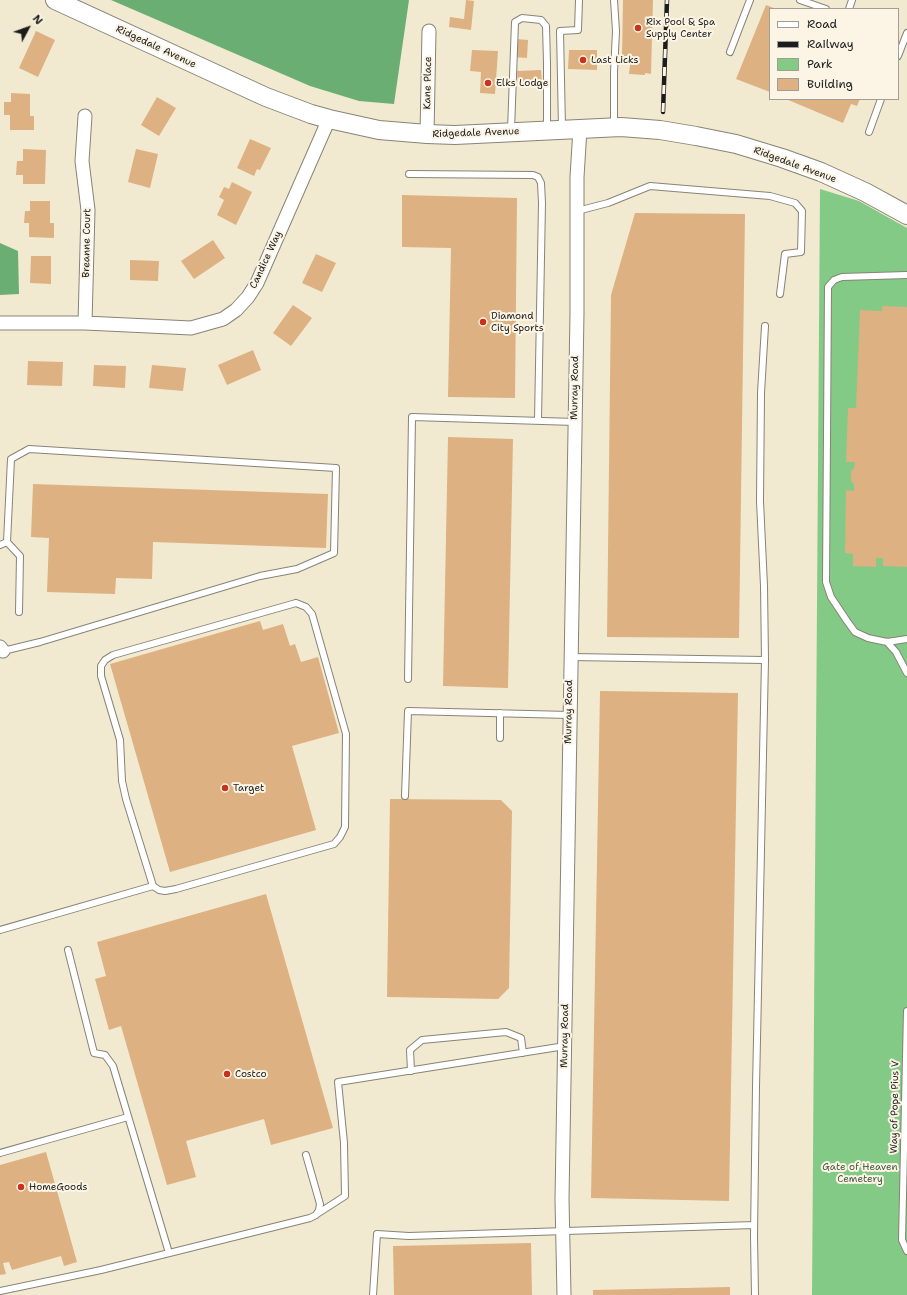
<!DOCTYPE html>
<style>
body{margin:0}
#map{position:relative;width:907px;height:1295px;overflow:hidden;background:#f2ead0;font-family:"Shantell Sans",sans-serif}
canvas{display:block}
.legend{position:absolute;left:769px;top:8px;width:130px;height:92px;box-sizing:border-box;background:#fcf5e5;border:1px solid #a29e95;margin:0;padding:5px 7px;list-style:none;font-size:12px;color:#1c1c1c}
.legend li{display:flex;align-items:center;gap:8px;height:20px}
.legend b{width:20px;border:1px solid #a29e95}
.north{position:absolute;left:8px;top:8px;width:40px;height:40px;-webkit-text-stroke:3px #fcf5e5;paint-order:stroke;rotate:49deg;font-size:11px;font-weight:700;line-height:16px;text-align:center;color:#1c1c1c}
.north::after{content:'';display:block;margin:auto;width:14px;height:18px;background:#1c1c1c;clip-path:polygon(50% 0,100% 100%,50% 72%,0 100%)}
</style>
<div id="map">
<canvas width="907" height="1295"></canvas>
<ul class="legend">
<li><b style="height:5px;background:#fff"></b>Road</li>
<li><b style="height:5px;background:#1c1c1c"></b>Railway</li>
<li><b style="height:11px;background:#83ca86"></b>Park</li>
<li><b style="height:11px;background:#ddb181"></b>Building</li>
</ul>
<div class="north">N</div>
</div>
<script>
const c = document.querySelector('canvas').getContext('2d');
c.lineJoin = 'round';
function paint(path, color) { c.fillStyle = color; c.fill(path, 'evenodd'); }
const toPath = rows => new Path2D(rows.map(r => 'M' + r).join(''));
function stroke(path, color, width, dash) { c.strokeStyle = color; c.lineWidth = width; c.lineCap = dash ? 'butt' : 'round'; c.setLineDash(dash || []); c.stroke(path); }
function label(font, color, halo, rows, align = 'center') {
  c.font = font + ' "Shantell Sans",sans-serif'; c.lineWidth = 4; c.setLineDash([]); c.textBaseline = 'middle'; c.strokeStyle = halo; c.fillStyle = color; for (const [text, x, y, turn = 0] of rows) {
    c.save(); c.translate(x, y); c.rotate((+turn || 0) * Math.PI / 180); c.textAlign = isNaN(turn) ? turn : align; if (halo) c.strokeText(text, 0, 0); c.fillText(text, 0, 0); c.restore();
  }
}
const green = toPath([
 [820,189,859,201,907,228,907,1295,812,1295]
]);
const forest = toPath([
 [111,0,409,0,394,104,359,101,310,86],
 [0,243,18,251,19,294,0,295]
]);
const building = toPath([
 [466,0,474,1,471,30,449,27,450,17,464,19],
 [623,0,653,0,651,74,645,73,645,75,629,74,631,56,622,56],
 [766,5,776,9,770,9,770,92,736,79],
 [36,31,55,40,38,77,19,68],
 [516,39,528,40,527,58,514,57],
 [472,50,498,51,495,94,480,93,481,72,470,71],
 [569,50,597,50,597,70,568,69],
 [541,70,542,83,518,84,517,71],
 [11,93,30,94,30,116,34,116,34,130,10,130,10,115,4,115,4,102,11,102],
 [157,97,176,108,159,136,141,125],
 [786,99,860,99,857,106,851,104,843,123],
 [250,139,271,148,260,170,257,169,254,176,237,168],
 [23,149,46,150,45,184,23,184,23,175,16,175,17,161,23,161],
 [136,149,158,154,150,188,128,182],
 [232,182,252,192,236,225,217,215,224,200,219,197,224,187,229,189],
 [402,195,517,198,515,398,448,397,451,248,402,247],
 [30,201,50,201,50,223,54,223,54,238,29,237,29,223,24,223,25,211,30,211],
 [635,213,745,214,739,638,607,637,611,295],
 [213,240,225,258,194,279,181,261],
 [316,254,336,263,322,292,302,283],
 [31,256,51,256,51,284,30,283],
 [130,260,159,261,158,281,130,280],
 [293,305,312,318,291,346,273,333],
 [882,306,907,307,907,567,883,566,883,558,876,558,876,567,853,566,853,554,845,553,846,490,854,491,854,484,851,481,851,471,854,468,855,462,846,462,848,408,856,408,860,310,882,311],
 [253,350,261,370,227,385,218,365],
 [28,361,63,362,62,386,27,385],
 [94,365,126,366,125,388,93,386],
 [152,365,186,368,183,391,149,388],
 [448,437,513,439,508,688,443,686],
 [33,484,328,494,326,548,153,542,152,579,116,578,115,594,47,592,49,538,31,537],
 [260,621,263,630,283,624,290,646,295,644,301,662,318,657,339,733,292,746,316,830,170,872,110,664],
 [600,691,738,693,729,1201,591,1198],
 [390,799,501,800,512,811,509,988,498,999,387,997],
 [266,894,333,1128,271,1145,264,1119,186,1141,196,1177,167,1185,121,1026,109,1030,95,979,106,976,97,942],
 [46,1152,77,1262,64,1266,61,1256,12,1270,9,1262,3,1263,6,1274,0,1275,0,1165],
 [531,1243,532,1295,394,1295,393,1246],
 [730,1287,730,1295,593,1295,593,1290]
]);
const service = toPath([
 [614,0,616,31,614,72,614,126],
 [800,0,826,9],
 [849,9,852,0],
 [730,52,750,0],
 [898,56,907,33],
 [562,128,560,31,578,30,579,0],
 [511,130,515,22,522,18,541,20,546,26,547,63,547,129],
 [869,132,881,99],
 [409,174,533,175,538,177,541,183,542,203,538,420],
 [577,211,608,203,650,186,770,196,795,203,802,211,801,252,785,254,780,294],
 [907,275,842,277,834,280,828,287,826,582,831,597,847,621,855,632,868,638,887,642,907,639],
 [7,542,20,556,19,612],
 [0,545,7,542,11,459,29,449,336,468,334,553,297,569,260,576,40,642,3,651],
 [296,603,306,607,312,614,346,734,345,827,340,837,334,844,176,889,165,891,159,890,153,886,126,799,122,781,120,740,101,676,101,666,105,660,113,655,296,603],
 [887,642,896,652,907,673],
 [570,657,765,660,756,1087,754,1236,755,1295],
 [765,660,764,586,760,501,761,393,765,326],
 [408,679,412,417,575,422],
 [500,738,500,713],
 [405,796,408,711,569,715],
 [0,930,153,886],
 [68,950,94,1053,105,1055,113,1066,169,1253],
 [907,1011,902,1240,907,1251],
 [411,1071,410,1050,422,1040,506,1032,521,1038,523,1053],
 [0,1153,128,1117],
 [317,1214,345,1196,344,1143,338,1082,565,1046],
 [0,1291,101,1270,310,1218,316,1215,319,1210,320,1204,306,1155],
 [373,1295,377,1234,409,1236,754,1225]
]);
const minor = toPath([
 [85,116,82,161,88,210,85,323],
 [427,134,429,31],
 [0,323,85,323,191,328,223,319,236,310,248,297,257,283,329,119],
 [0,647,3,651],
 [564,1295,562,1199,577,313,577,177,580,129]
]);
const secondary = toPath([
 [55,0,266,97,311,114,329,119,379,130,427,134,455,135,621,127,660,130,696,136,736,144,782,158,821,172,865,192,907,215]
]);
const rail = toPath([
 [663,112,667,0]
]);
const markers = [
 [638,28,4,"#c8321e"],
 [583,60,4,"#c8321e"],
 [488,83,4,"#c8321e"],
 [483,322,4,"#c8321e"],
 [225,788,4,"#c8321e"],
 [227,1074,4,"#c8321e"],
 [21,1187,4,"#c8321e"]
];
const poiNames = [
 ["Rix Pool & Spa",646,22],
 ["Supply Center",646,34],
 ["Last Licks",591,60],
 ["Elks Lodge",496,83],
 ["Diamond",491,316],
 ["City Sports",491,328],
 ["Target",233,788],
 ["Costco",235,1074],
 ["HomeGoods",29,1187]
];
const streetNames = [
 ["Ridgedale Avenue",156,47,25],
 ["Kane Place",428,83,-89],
 ["Ridgedale Avenue",476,133,-2],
 ["Ridgedale Avenue",795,165,20],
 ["Breanne Court",87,243,-89],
 ["Candice Way",266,260,-65],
 ["Murray Road",575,388,-89],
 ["Murray Road",569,712,-89],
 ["Murray Road",565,1036,-89],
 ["Way of Pope Pius V",895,1107,-89]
];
const parkNames = [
 ["Gate of Heaven",860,1167],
 ["Cemetery",860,1179]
];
paint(green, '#83ca86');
paint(forest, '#6aae73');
paint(building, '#ddb181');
stroke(service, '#878376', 8);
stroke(minor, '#878376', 15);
stroke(secondary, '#878376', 20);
stroke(service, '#fff', 6);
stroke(minor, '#fff', 13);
stroke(secondary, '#fff', 18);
stroke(rail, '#1c1c1c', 4.5);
stroke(rail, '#fcf5e5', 3, [9]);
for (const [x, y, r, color] of markers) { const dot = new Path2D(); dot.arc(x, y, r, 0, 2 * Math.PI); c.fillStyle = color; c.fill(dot); stroke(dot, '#fcf5e5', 1.5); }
label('10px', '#1c1c1c', '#fcf5e5', poiNames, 'left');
label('10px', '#1c1c1c', '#fcf5e5', streetNames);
label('10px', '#405941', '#fcf5e5', parkNames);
</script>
